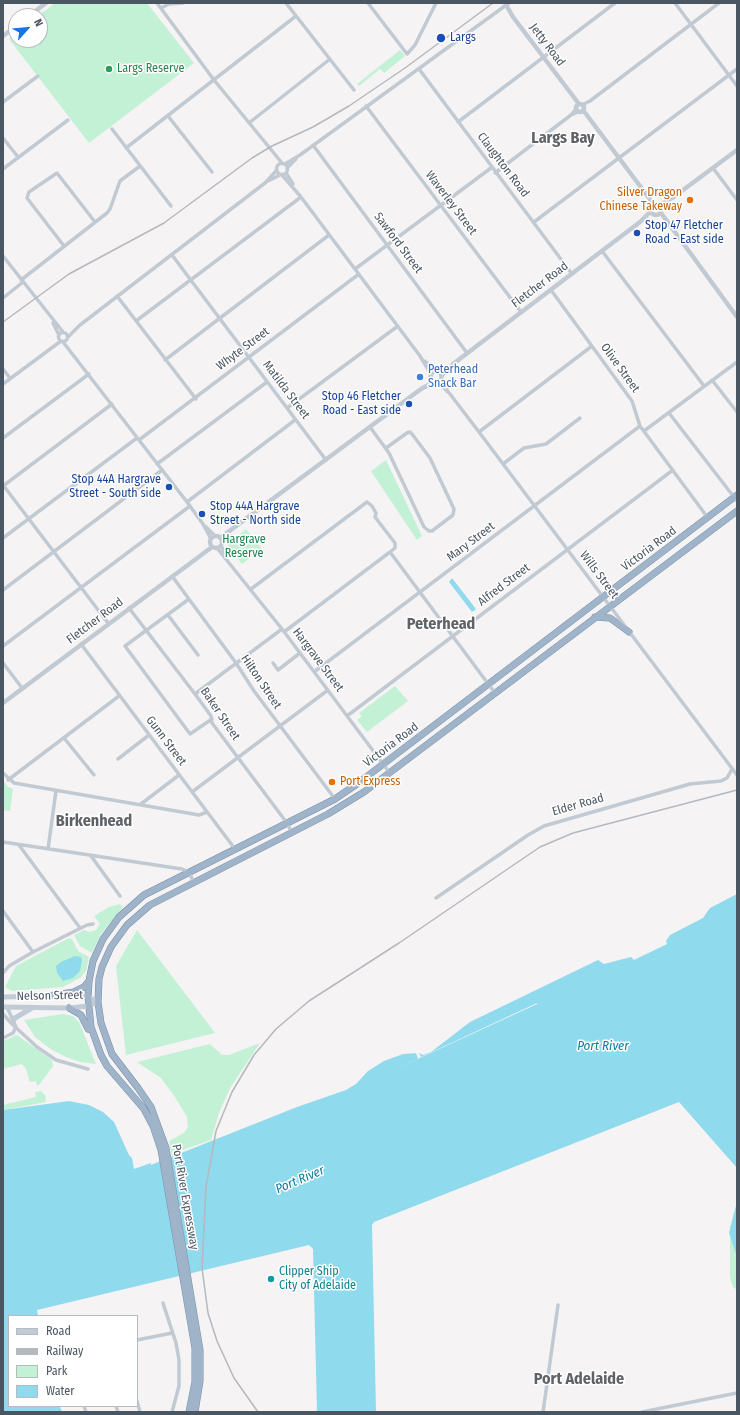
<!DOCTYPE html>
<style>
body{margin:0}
#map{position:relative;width:740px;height:1415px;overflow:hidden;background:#f5f3f3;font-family:"Fira Sans Condensed",sans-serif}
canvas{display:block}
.frame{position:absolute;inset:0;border:4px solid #4a5661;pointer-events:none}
.legend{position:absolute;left:8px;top:1315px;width:130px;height:92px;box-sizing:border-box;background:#fff;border:1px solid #b7bbc0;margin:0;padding:5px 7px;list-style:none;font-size:12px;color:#4a5661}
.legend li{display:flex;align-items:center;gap:8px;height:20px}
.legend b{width:20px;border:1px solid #b7bbc0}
.north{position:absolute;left:8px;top:8px;width:40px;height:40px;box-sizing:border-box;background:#fff;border:1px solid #b7bbc0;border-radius:50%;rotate:63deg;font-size:11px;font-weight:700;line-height:16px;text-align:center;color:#4a5661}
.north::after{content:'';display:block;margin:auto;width:14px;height:18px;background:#1a73e8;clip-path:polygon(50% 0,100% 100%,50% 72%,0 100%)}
</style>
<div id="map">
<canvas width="740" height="1415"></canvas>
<div class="frame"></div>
<ul class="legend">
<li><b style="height:5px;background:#c1cbd6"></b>Road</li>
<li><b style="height:5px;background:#b5b8bd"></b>Railway</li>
<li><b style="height:11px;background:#c3f1d5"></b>Park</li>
<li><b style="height:11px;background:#90daee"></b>Water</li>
</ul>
<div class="north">N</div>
</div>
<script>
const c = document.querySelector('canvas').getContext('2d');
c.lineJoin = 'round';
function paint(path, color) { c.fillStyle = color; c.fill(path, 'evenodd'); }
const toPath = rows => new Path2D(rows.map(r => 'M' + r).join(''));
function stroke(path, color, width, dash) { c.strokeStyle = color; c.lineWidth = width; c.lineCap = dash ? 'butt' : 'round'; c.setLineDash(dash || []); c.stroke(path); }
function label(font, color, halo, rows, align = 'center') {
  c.font = font + ' "Fira Sans Condensed",sans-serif'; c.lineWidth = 3; c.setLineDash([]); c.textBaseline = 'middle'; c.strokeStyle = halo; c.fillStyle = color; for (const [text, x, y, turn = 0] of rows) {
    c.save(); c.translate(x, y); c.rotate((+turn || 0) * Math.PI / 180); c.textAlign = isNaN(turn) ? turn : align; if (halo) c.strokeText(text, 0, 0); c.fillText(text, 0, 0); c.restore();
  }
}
const green = toPath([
 [55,3,147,3,194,63,89,143,9,39,16,33,16,40,40,40,40,16,38,16],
 [400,50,405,56,384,73,380,69,359,86,357,84],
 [386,460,422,536,417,540,371,471],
 [246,529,262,549,242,564,227,544],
 [395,686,408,701,367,732,357,720,362,716,359,713],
 [3,780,8,787,13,789,10,811,3,810],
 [120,904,123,907,101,934,92,953,80,946,74,935,84,930,90,932,96,930,100,924,94,916,109,907],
 [137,930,215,1033,126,1055,116,966],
 [69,938,72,939,78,951,89,957,86,971,80,978,63,987,12,991,5,987,16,966],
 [63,1014,73,1016,79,1022,96,1064,80,1062,66,1057,52,1050,35,1037,24,1020],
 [17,1035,52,1060,53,1066,39,1085,37,1086,36,1081,30,1082,26,1069,22,1064,3,1069,3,1041],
 [260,1043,230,1088,219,1113,211,1140,177,1152,177,1154,172,1156,169,1141,184,1133,188,1127,187,1117,175,1097,161,1078,137,1062,210,1044,222,1055,229,1055],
 [41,1091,45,1095,46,1102,3,1110,3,1105,36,1097,35,1092],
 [737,1202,737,1290,733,1287,730,1277,730,1227]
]);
const water = toPath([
 [452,578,476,609,475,610,472,612,449,582],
 [737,894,737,1168,679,1102,374,1222,372,1225,376,1412,317,1412,313,1249,309,1245,37,1310,38,1316,9,1316,9,1406,60,1406,62,1412,3,1412,3,1110,69,1101,89,1105,103,1112,114,1122,129,1155,132,1158,134,1169,151,1163,151,1165,297,1107,346,1090,356,1084,368,1071,384,1061,403,1054,419,1053,423,1055,431,1052,470,1022,598,960,604,964,631,957,634,960,667,944,666,941,670,935,703,918,710,908],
 [75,956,81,957,82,960,80,971,73,978,63,981,57,973,56,966,61,962],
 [737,1202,737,1257,729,1233]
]);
const pier = toPath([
 [537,1003,537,1004,385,1074,418,1059,416,1053,419,1053,421,1057]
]);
const minor = toPath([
 [157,3,214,80,282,163],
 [286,3,354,90],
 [368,3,407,54,415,45,436,3],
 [675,3,737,86],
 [161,8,169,4,183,3],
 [419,69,572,274],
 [3,102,38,76],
 [582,105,590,101,719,3],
 [366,106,521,312],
 [571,115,578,112],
 [168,116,212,172],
 [458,122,615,3],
 [249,123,330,59],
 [112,129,171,206],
 [3,138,18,157],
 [313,145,467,353],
 [126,148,296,16],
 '276.5 169a5.5 5.5 0 1 1 11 0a5.5 5.5 0 1 1-11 0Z',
 [285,164,300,155,509,3],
 [287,168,296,159],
 [713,168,737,200],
 [3,169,68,120],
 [286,173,293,184],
 [495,173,571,115,576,109],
 [282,175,301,197,420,356,431,374],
 [268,181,280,175],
 [534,222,737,69],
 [64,246,27,198,29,192,57,173,95,222],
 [602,251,704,386],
 [172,255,326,460],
 [3,256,63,332],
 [355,269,491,168],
 [21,280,107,213,110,209,120,181,140,166],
 [551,290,632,401,640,426,708,518],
 [117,296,196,399],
 [3,298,23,282],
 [136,321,301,197],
 [53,323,59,335],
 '58.5 337a4.5 4.5 0 1 1 9 0a4.5 4.5 0 1 1-9 0Z',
 [68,337,80,325,265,183,277,170],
 [63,342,187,502,203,524,211,539],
 [165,360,329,235],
 [425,361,435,372],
 [3,369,10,378],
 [442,379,447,390],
 [712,380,737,412],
 [438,382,450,394,479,432,737,775],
 [3,384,61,341],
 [287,408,398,326],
 [669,413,737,501],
 [370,427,389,453,424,527,429,531,432,531,453,515,454,509,430,458,412,434,410,432,407,433,386,448],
 [644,431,737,362],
 [479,432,592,346],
 [3,438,89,374],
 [139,440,359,274],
 [157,464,267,382],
 [503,464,524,448,546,444,580,418],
 [3,485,108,623],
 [3,486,112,404],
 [187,502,295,420],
 [205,526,215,536],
 [3,538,137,438],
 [221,546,226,555],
 [217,548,282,629,389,772],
 [172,576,236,663,254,691,335,799],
 [251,589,367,502,372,506,376,513,375,517,395,543,395,548,390,552,495,693],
 [3,590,162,470],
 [189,599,125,646,190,734,212,719],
 [129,608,195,694,211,716,212,723,287,823,292,833],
 [168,615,198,655],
 [284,632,390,552],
 [81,644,235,849],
 [3,646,190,506],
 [3,663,22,688],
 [273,663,278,670,300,653],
 [314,672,640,426],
 [195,694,282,629],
 [347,716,673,470],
 [64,738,94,775],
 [118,759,149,735],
 [3,773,14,783,199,815,207,812],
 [8,780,119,696],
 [192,792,328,690],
 [141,804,179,775],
 [3,842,182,869,189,872,194,883],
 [19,845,80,928],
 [48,849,56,791],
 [91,856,120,896],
 [436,898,528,835,544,826,690,784,721,781,727,778,732,769],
 [3,911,33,952],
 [4,972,9,966,33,952,87,925,93,924],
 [7,1007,16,1027],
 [3,1014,12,1024,37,1047,56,1060,88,1069],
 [3,1038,13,1033,16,1027],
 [163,1303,176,1343,179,1360,179,1386,172,1412],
 [137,1340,172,1333],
 [137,1401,140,1412],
 [84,1406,86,1412],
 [116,1406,118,1412],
 [543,1412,558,1305],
 [642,1412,737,1393]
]);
const tertiary = toPath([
 [505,3,513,17,579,104],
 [29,16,46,3],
 [3,36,16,26],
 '576 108a4 4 0 1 1 8 0a4 4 0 1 1-8 0Z',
 [583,110,655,206],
 '651 210a5 5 0 1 1 10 0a5 5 0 1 1-10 0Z',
 [659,206,675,196,737,150],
 [661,213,737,317],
 '430.5 377a5.5 5.5 0 1 1 11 0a5.5 5.5 0 1 1-11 0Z',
 [442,375,453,364,640,222,651,211],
 '210 542a6 6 0 1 1 12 0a6 6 0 1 1-12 0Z',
 [220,538,421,389,434,382],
 [3,703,212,547]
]);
const secondary = toPath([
 [3,997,49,996,88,997,98,1002],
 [3,1007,69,1008,88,1006,98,1002],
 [14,1020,15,1018,32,1008]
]);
const trunk = toPath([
 [595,617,610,618,629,632],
 [49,996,74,992,84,987,89,981],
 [69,1008,81,1015,88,1029],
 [189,1412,195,1382,195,1348,161,1150,153,1126,144,1109,107,1066,101,1055,91,1027,88,997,89,981,93,961,103,939,119,917,144,895,335,799,357,784,737,495],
 [195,1412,200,1381,200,1350,166,1148,151,1107,138,1088,112,1054,101,1023,98,1002,99,979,102,967,111,947,127,925,150,905,328,814,364,792,737,511]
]);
const rail = toPath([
 [3,322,69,274,164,223,252,158,272,146,313,127,349,106,405,68,493,3],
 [258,1412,234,1378,217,1341,208,1313,202,1268,206,1187,216,1131,232,1092,254,1055,276,1029,309,1001,399,943,540,847,573,833,737,790]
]);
const markers = [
 [441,38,5,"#1a4fb4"],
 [109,69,4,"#2e9e5b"],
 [690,200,4,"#e8710a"],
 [637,233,4,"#1a4fb4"],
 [420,377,4,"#3f7fe0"],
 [409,404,4,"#1a4fb4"],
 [169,487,4,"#1a4fb4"],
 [202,514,4,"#1a4fb4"],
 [332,782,4,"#e8710a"],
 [271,1279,4,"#0f9aa8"]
];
const transitNames = [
 ["Largs",450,38],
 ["Stop 47 Fletcher",645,226],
 ["Road - East side",645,240],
 ["Stop 46 Fletcher",401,397,"right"],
 ["Road - East side",401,411,"right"],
 ["Stop 44A Hargrave",161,480,"right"],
 ["Street - South side",161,494,"right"],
 ["Stop 44A Hargrave",210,507],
 ["Street - North side",210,521]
];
const streetNames = [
 ["Jetty Road",547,45,53],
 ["Claughton Road",503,165,53],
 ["Waverley Street",451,203,53],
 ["Sawford Street",398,243,53],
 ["Fletcher Road",540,285,-37],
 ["Whyte Street",243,349,-37],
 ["Olive Street",620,368,54],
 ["Matilda Street",286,390,53],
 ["Mary Street",471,542,-37],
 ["Victoria Road",649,549,-37],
 ["Wills Street",599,575,53],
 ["Alfred Street",504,585,-37],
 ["Fletcher Road",95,621,-37],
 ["Hargrave Street",318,660,53],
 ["Hilton Street",261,682,56],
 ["Baker Street",220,714,56],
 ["Gunn Street",166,741,53],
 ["Victoria Road",391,745,-37],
 ["Elder Road",578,805,-16],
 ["Nelson Street",50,996,-1],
 ["Port River Expressway",185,1197,80]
];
const leisureNames = [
 ["Largs Reserve",117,69]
];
const foodNames = [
 ["Silver Dragon",682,193],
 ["Chinese Takeway",682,207],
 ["Port Express",340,782,"left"]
];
const shopNames = [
 ["Peterhead",428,370],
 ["Snack Bar",428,384]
];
const parkNames = [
 ["Hargrave",244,540],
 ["Reserve",244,554]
];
const cultureNames = [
 ["Clipper Ship",279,1272],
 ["City of Adelaide",279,1286]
];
const waterNames = [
 ["Port River",603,1046],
 ["Port River",300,1180,-23]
];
const districtNames = [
 ["Largs Bay",563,139],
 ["Peterhead",441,625],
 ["Birkenhead",94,822],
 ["Port Adelaide",579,1380]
];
paint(green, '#c3f1d5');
paint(water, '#90daee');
paint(pier, '#f5f3f3');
stroke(trunk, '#7690ad', 7);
stroke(minor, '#c1cad2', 3.5);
stroke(tertiary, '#c1cad2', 4.5);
stroke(secondary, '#c1cbd6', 5);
stroke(trunk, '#9fb4c9', 6);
stroke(rail, '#b5b8bd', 1.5);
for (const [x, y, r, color] of markers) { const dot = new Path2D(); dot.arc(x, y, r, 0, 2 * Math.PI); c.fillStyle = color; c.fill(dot); stroke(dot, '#fff', 1.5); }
label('12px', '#164399', '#fff', transitNames, 'left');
label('12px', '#4a5661', '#fff', streetNames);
label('12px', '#27864d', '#fff', leisureNames, 'left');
label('12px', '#c56008', '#fff', foodNames, 'right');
label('12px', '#366cbe', '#fff', shopNames, 'left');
label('12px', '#17864f', '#fff', parkNames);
label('12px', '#0d838f', '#fff', cultureNames, 'left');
label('italic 13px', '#0c7c9b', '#fff', waterNames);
label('bold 16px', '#5f6368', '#fff', districtNames);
</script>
